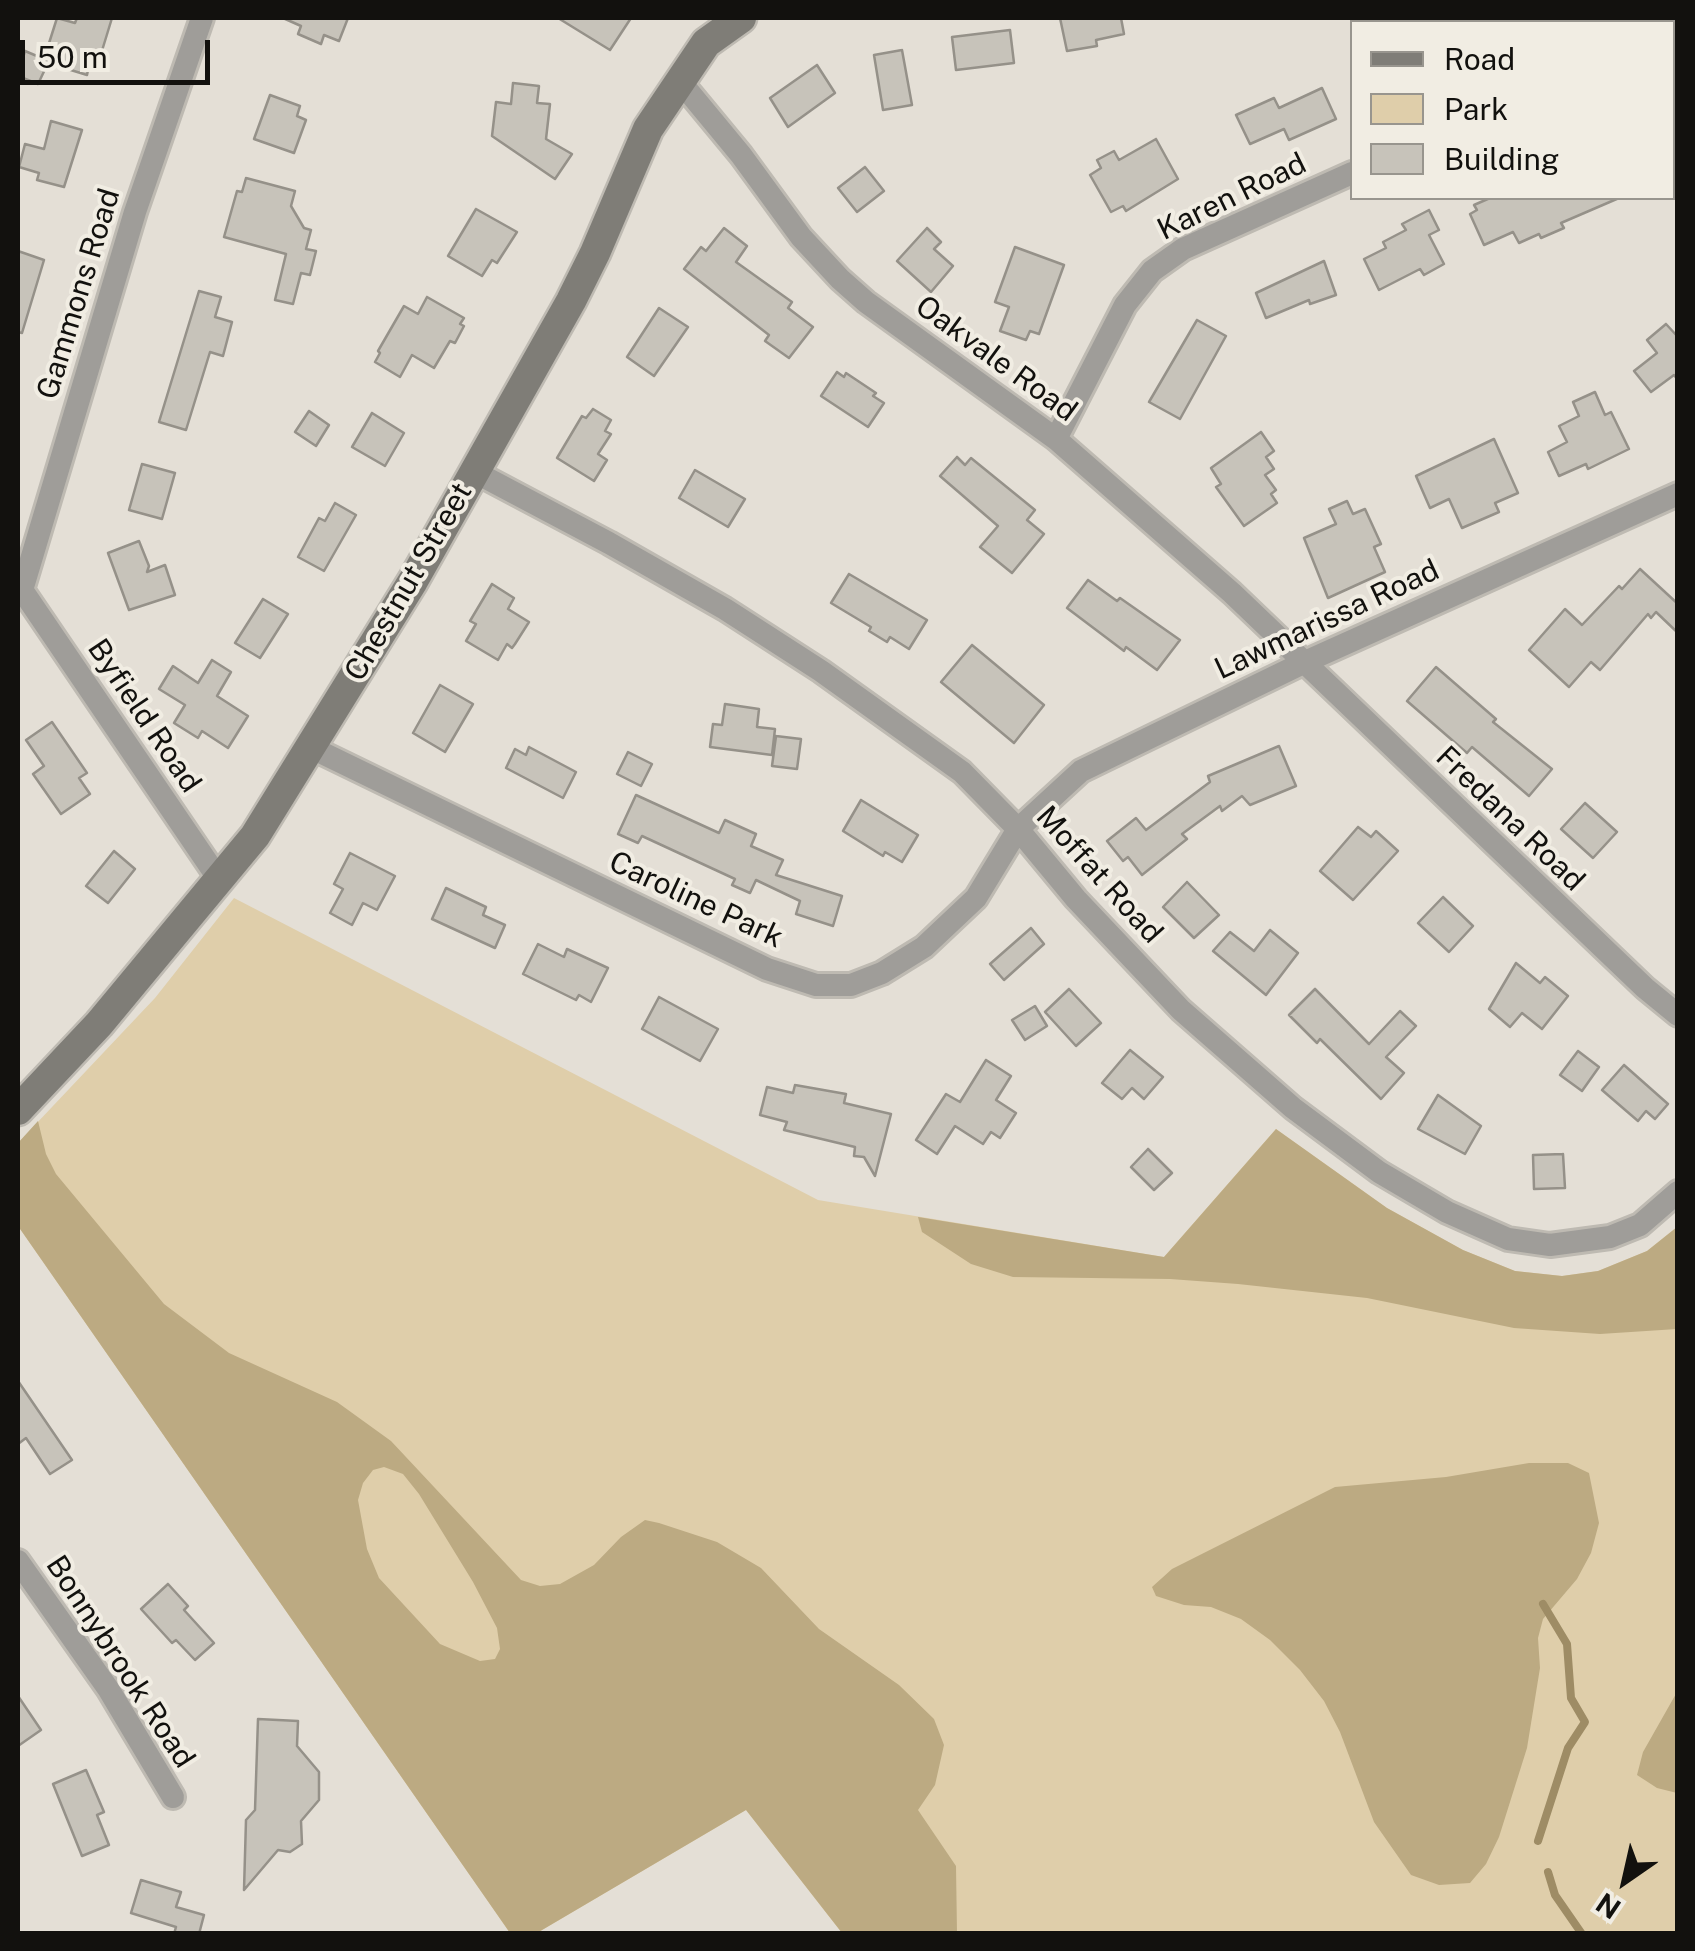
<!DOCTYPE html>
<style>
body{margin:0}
#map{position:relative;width:1695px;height:1951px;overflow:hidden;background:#e4dfd6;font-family:"Public Sans",sans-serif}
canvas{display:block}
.frame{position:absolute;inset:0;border:20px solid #12110e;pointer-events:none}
.legend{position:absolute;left:1350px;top:20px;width:325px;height:180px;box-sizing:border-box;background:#f1ede3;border:2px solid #98958e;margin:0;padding:12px 18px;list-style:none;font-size:30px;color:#12110e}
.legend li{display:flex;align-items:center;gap:20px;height:50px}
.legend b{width:50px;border:2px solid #98958e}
.north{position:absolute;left:1575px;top:1831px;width:100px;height:100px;-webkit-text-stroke:8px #f1ede3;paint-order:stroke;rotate:214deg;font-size:28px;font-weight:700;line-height:40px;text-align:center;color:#12110e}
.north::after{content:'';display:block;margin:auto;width:35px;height:45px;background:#12110e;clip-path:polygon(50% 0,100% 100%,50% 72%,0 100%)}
.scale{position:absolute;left:20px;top:40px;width:190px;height:45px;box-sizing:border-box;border:5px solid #12110e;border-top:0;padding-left:12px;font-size:30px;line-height:35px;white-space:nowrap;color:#12110e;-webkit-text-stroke:8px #f1ede3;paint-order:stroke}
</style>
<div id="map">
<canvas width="1695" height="1951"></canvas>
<div class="frame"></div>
<ul class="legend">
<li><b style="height:12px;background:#7f7d77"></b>Road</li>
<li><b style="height:28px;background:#dfceaa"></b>Park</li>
<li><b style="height:28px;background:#c7c3ba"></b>Building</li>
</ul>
<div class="north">N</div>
<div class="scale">50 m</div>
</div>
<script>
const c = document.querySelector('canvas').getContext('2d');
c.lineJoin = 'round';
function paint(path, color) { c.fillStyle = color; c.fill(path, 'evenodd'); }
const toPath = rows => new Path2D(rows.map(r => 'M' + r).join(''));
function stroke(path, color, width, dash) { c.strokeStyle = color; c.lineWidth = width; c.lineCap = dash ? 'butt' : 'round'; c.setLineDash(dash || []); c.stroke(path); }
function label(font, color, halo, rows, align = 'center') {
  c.font = font + ' "Public Sans",sans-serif'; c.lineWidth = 8; c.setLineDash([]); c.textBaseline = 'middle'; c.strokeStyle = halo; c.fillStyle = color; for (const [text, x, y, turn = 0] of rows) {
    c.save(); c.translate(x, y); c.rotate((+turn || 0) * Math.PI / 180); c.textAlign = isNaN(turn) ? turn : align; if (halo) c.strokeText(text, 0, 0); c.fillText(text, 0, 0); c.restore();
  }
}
const green = toPath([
 [234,898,818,1200,1164,1257,1276,1129,1387,1208,1463,1250,1515,1271,1562,1276,1598,1271,1647,1251,1677,1227,1677,1933,842,1933,746,1810,537,1933,510,1933,18,1226,18,1143,155,998]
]);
const forest = toPath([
 [38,1121,46,1154,56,1174,164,1304,229,1353,337,1402,391,1441,521,1580,540,1586,560,1584,594,1565,621,1537,645,1520,659,1523,717,1542,761,1568,819,1629,899,1685,934,1719,944,1745,935,1785,918,1810,956,1866,957,1933,842,1933,746,1810,537,1933,510,1933,18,1226,18,1143],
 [384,1467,403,1474,419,1494,473,1582,497,1628,500,1649,495,1659,480,1661,440,1644,379,1578,367,1549,358,1500,363,1483,373,1470],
 [1276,1129,1387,1208,1463,1250,1515,1271,1562,1276,1598,1271,1647,1251,1677,1227,1677,1329,1600,1334,1514,1328,1367,1298,1238,1284,1170,1279,1013,1277,971,1264,922,1232,918,1217,1164,1257],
 [1529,1463,1568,1463,1589,1473,1599,1523,1591,1553,1577,1579,1543,1619,1538,1638,1540,1668,1527,1748,1499,1837,1486,1864,1470,1883,1439,1885,1411,1875,1374,1822,1340,1732,1324,1701,1300,1670,1270,1640,1241,1619,1211,1607,1184,1605,1156,1596,1152,1587,1172,1569,1335,1487,1446,1477],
 [1677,1692,1677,1793,1657,1788,1637,1775,1643,1752]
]);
const stream = toPath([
 [1538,1841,1568,1748,1585,1722,1571,1698,1567,1644,1543,1604],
 [1548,1872,1555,1895,1582,1934]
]);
const building = toPath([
 [57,18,75,23,77,18,112,18,97,67,89,65,87,75,48,63,38,84,18,76,25,51,44,59,57,18],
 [283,18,348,18,339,41,324,35,321,44,298,34,301,26,283,18],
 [558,18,631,18,610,50,558,18],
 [1060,18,1121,18,1124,34,1096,40,1097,46,1067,51,1060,18],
 [1010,30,1014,63,956,70,952,37,1010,30],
 [902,50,912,105,883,110,874,55,902,50],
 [817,65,835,93,788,127,770,98,817,65],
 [513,83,539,86,537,103,550,104,546,139,572,154,555,179,492,136,496,102,511,104,513,83],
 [1322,88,1336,119,1289,140,1284,129,1250,144,1236,115,1274,98,1279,108,1322,88],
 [270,95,300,106,297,116,306,120,294,153,254,139,270,95],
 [51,121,82,130,64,187,37,180,39,173,19,167,25,144,44,149,51,121],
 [1156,139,1178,179,1126,211,1123,206,1111,212,1090,175,1101,168,1097,160,1114,151,1119,160,1156,139],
 [865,167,884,191,857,212,838,188,865,167],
 [246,178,295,191,291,206,304,228,311,230,306,249,316,251,310,275,301,273,293,304,275,300,286,254,224,237,237,191,242,192,246,178],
 [1490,198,1619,198,1561,223,1564,228,1541,238,1539,234,1519,243,1513,232,1484,245,1470,214,1477,210,1474,205,1490,198],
 [476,209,517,232,497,263,492,260,482,276,448,256,476,209],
 [1429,210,1439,230,1429,235,1444,264,1424,275,1420,269,1379,290,1364,259,1386,248,1383,242,1406,230,1402,224,1429,210],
 [724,228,747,246,736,262,792,302,788,308,813,327,789,358,765,341,769,335,684,269,701,247,706,251,724,228],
 [927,228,941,242,934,249,953,266,931,292,897,261,927,228],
 [1015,247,1064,265,1039,334,1030,331,1026,340,1000,331,1009,307,995,302,1015,247],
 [18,251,44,260,22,333,18,332,18,251],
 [1324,261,1336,295,1310,304,1309,300,1266,318,1256,293,1324,261],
 [199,291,221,297,215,317,232,322,223,356,210,352,186,430,159,422,199,291],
 [427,297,464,318,460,324,464,326,455,343,450,341,434,368,412,355,400,377,375,362,380,353,378,351,404,306,418,314,427,297],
 [659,308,688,327,654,376,627,357,659,308],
 [1197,320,1226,336,1180,419,1149,402,1197,320],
 [1666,324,1678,337,1678,380,1674,375,1651,392,1634,371,1657,353,1647,340,1666,324],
 [837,372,844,377,846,373,876,393,873,396,884,403,868,427,821,396,837,372],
 [1595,392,1605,415,1611,412,1629,449,1588,469,1586,464,1559,476,1548,452,1567,442,1559,426,1579,416,1573,402,1595,392],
 [593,409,611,420,605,431,611,434,598,454,607,460,594,481,557,458,582,416,586,418,593,409],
 [309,411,329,425,316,446,295,432,309,411],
 [372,413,404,433,385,466,352,447,372,413],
 [1261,432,1274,451,1266,457,1274,469,1265,475,1276,490,1271,494,1277,503,1244,526,1216,487,1221,484,1211,468,1261,432],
 [1494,439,1518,493,1495,503,1499,512,1462,528,1449,499,1430,508,1416,476,1494,439],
 [957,457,965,465,971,458,1035,510,1027,520,1044,534,1012,573,980,547,998,526,940,476,957,457],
 [142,464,175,473,162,519,129,510,142,464],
 [695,470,745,499,728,527,679,498,695,470],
 [1347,501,1353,514,1365,509,1381,544,1374,547,1385,572,1328,598,1304,538,1336,524,1329,509,1347,501],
 [335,503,356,515,324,571,298,557,319,518,325,521,335,503],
 [139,541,149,566,147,572,165,565,175,595,129,610,108,553,139,541],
 [1640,569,1678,604,1678,633,1656,612,1651,618,1648,614,1600,670,1591,662,1569,687,1529,650,1565,609,1582,625,1619,586,1622,589,1640,569],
 [849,574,927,620,909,649,890,637,887,642,869,631,871,627,831,603,849,574],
 [1088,580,1117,601,1120,598,1180,640,1157,670,1126,647,1124,651,1067,608,1088,580],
 [492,584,514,598,508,609,529,622,515,644,512,648,507,644,498,660,466,641,476,624,470,621,492,584],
 [263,599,288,614,260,658,235,643,263,599],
 [972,645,1044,705,1014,743,941,682,972,645],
 [212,660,231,672,217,696,248,716,228,748,202,731,198,738,174,723,185,705,159,689,173,666,198,683,212,660],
 [1436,667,1496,719,1493,722,1552,769,1529,796,1472,747,1467,753,1407,701,1436,667],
 [440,685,473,704,445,752,413,733,440,685],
 [725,704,759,709,757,727,775,729,772,755,710,747,713,724,722,725,725,704],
 [52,722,87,773,79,778,90,794,61,814,33,774,44,766,26,740,52,722],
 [776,736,801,739,797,769,772,766,776,736],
 [1279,746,1296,786,1250,805,1242,796,1222,811,1220,806,1182,834,1187,839,1142,875,1128,857,1123,861,1107,841,1136,818,1146,830,1210,782,1208,776,1279,746],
 [529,747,576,772,563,798,506,768,515,749,526,755,529,747],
 [628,752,652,764,641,786,617,774,628,752],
 [636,795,719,833,725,820,756,834,751,846,783,860,776,875,842,896,833,926,796,914,800,901,756,880,750,893,732,885,735,879,642,836,638,843,618,834,636,795],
 [861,800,918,835,902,862,885,852,883,856,843,831,861,800],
 [1585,803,1617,832,1593,858,1561,829,1585,803],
 [1358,827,1371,837,1376,831,1398,851,1353,900,1320,871,1358,827],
 [114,851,135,869,108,903,86,886,114,851],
 [350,853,395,876,377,910,363,903,352,925,330,913,343,889,334,884,350,853],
 [1187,882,1219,915,1194,938,1163,907,1187,882],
 [446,888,486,907,483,915,505,925,495,948,432,919,446,888],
 [1443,897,1473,926,1449,952,1418,923,1443,897],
 [1031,928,1044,944,1004,980,990,964,1031,928],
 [1270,930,1298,953,1266,995,1213,951,1230,932,1254,951,1270,930],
 [538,944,564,957,567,949,608,968,591,1002,579,995,576,1000,523,974,538,944],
 [1516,963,1540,983,1545,977,1568,996,1542,1029,1522,1013,1510,1027,1489,1009,1516,963],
 [1069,989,1101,1023,1076,1046,1045,1012,1069,989],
 [1315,989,1369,1044,1400,1011,1416,1026,1386,1057,1404,1073,1381,1099,1320,1039,1317,1043,1289,1015,1315,989],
 [659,997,718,1029,700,1061,642,1029,659,997],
 [1035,1006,1047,1026,1025,1040,1012,1020,1035,1006],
 [1130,1050,1163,1077,1144,1099,1132,1088,1122,1099,1102,1083,1130,1050],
 [1578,1051,1599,1067,1582,1091,1560,1075,1578,1051],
 [986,1060,1011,1076,996,1100,1016,1113,1000,1138,991,1132,983,1144,955,1126,937,1154,916,1140,946,1094,960,1102,986,1060],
 [1624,1065,1668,1104,1655,1119,1646,1111,1638,1121,1602,1090,1624,1065],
 [795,1085,846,1094,844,1103,891,1114,875,1176,864,1157,854,1156,855,1147,784,1130,787,1122,760,1115,767,1087,793,1093,795,1085],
 [1438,1095,1481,1126,1465,1154,1418,1129,1438,1095],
 [1148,1149,1172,1173,1154,1190,1131,1167,1148,1149],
 [1563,1154,1565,1188,1534,1189,1533,1155,1563,1154],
 [18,1381,72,1460,50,1474,26,1438,18,1444,18,1381],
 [168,1584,188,1606,184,1610,214,1643,195,1660,176,1640,172,1643,141,1609,168,1584],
 [18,1696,41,1730,18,1746,18,1696],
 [258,1719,298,1721,297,1746,319,1772,319,1800,301,1821,302,1844,290,1852,278,1850,244,1890,246,1820,255,1810,258,1719],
 [86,1770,104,1812,97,1815,109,1845,82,1856,53,1784,86,1770],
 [141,1880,181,1892,176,1907,204,1915,199,1934,174,1934,176,1927,131,1913,141,1880]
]);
const minor = toPath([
 [1672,48,1678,47],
 [679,80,741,155,801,237,840,279,866,302,1056,439,1232,593,1645,988,1678,1015],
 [1056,439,1125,305,1152,271,1183,249,1352,173],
 [473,471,609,543,725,609,821,671,962,772,1018,829,1076,899,1181,1010,1293,1108,1379,1172,1447,1212,1508,1239,1550,1245,1610,1237,1640,1225,1678,1192],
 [18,584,220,881],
 [22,590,135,212,202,18],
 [310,747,767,969,816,985,851,985,882,973,924,947,976,898,1018,829,1081,771,1305,662,1678,494],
 [18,1561,109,1690,173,1797]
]);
const secondary = toPath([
 [18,1110,99,1024,255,836,413,581,571,301,595,253,648,129,706,43,741,18]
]);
const streetNames = [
 ["Karen Road",1232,197,-26],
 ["Gammons Road",79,294,-73],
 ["Oakvale Road",996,359,36],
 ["Chestnut Street",409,582,-60],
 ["Lawmarissa Road",1327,620,-25],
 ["Byfield Road",144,716,56],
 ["Fredana Road",1510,819,44],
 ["Moffat Road",1099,875,48],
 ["Caroline Park",696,900,25],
 ["Bonnybrook Road",120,1662,57]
];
paint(green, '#dfceaa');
paint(forest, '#bcaa82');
stroke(stream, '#9e8c65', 8);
paint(building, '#c7c3ba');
stroke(building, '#959189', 2.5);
stroke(minor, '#bebab2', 28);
stroke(secondary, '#bebab2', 35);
stroke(minor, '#9f9d99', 22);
stroke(secondary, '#7f7d77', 30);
label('30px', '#12110e', '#f1ede3', streetNames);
</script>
